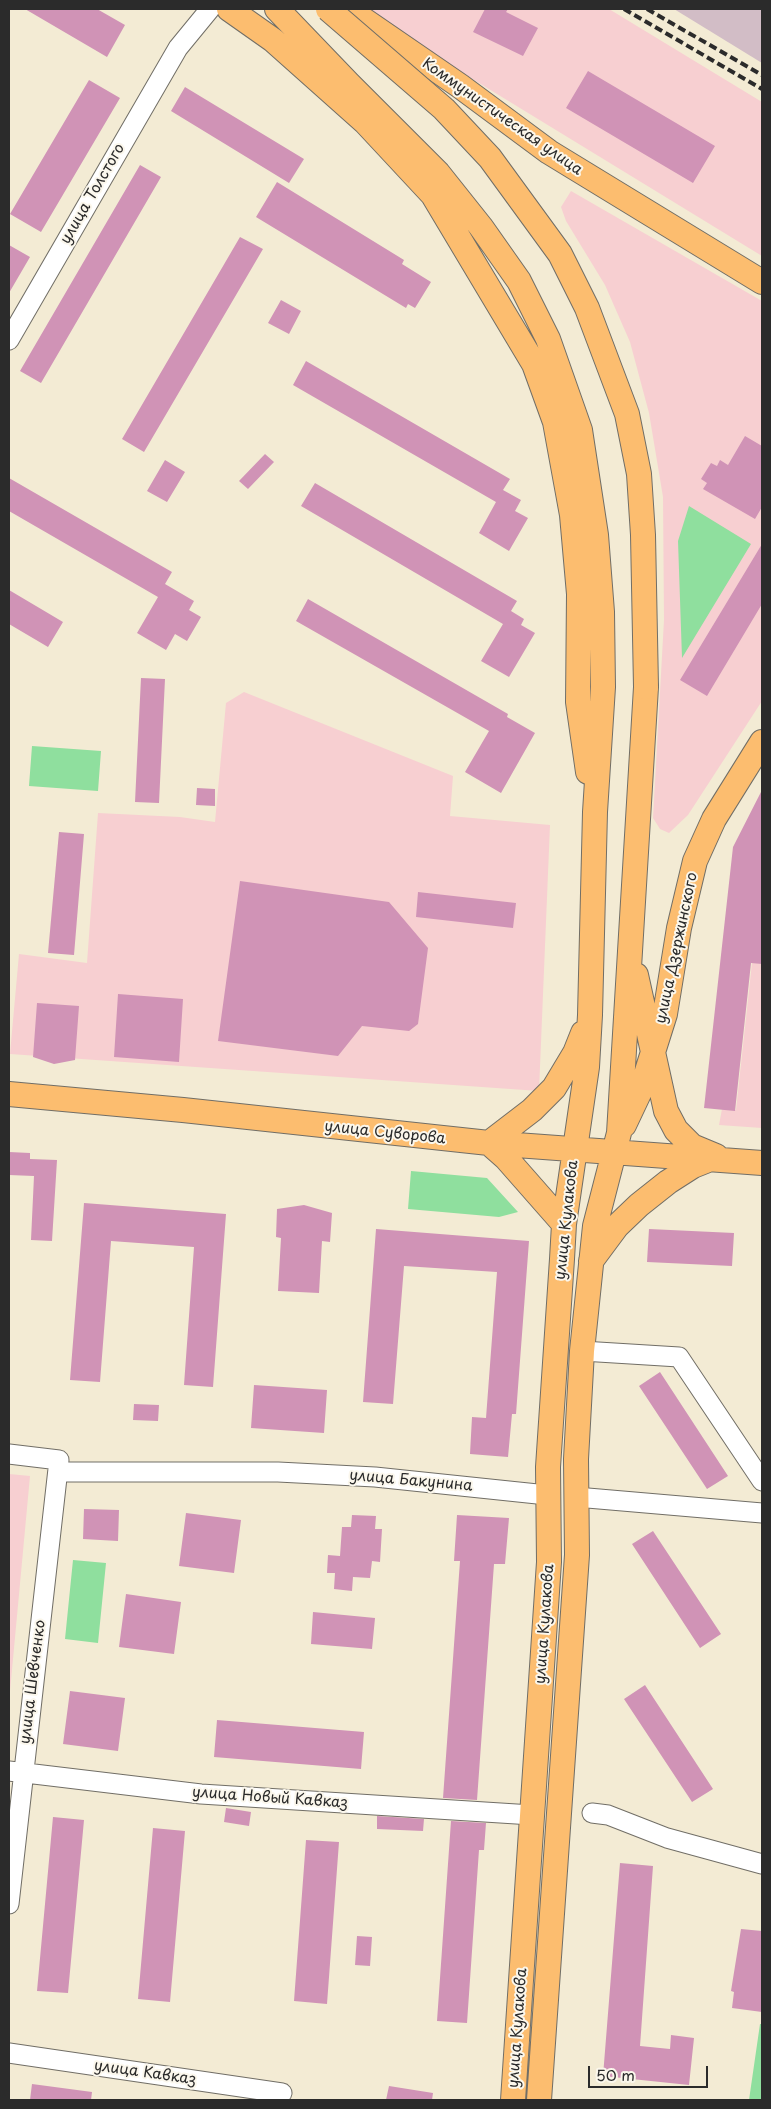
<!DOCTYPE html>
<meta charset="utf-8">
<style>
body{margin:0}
#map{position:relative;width:771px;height:2109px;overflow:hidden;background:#f3ebd4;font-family:"Playpen Sans",sans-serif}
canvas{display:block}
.frame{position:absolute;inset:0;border:10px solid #2b2b2b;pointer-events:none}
.scale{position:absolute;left:588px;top:2066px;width:120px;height:22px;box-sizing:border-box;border:2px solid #2b2b2b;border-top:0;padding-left:6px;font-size:15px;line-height:18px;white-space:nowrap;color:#2b2b2b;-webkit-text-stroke:4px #fbf7ec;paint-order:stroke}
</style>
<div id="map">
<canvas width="771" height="2109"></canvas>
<div class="frame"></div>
<div class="scale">50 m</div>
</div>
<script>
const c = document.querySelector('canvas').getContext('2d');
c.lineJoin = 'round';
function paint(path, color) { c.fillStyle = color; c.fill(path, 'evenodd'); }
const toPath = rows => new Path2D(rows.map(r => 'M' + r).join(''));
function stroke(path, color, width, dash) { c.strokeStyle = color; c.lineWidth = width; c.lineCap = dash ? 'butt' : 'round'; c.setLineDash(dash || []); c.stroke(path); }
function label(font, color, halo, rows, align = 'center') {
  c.font = font + ' "Playpen Sans",sans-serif'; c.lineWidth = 4; c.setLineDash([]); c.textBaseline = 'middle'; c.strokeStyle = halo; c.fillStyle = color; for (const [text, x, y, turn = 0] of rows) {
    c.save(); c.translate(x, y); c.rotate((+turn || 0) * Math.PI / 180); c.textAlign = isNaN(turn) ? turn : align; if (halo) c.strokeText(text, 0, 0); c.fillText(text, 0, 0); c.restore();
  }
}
const built = toPath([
 [358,9,609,9,762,102,762,256],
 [571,191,762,301,762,701,688,815,669,833,660,829,653,818,664,620,663,497,649,413,630,342,605,285,566,221,561,207],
 [244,692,453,776,450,816,550,825,539,1091,10,1054,19,954,87,963,98,813,180,817,215,822,226,703],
 [762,962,762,1128,719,1125,722,1109,736,1110,752,963],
 [9,1474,30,1476,9,1702]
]);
const industrial = toPath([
 [674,9,762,9,762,63]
]);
const green = toPath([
 [689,506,751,544,682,658,678,541],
 [32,746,101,751,98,791,29,786],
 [411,1171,487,1178,518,1212,499,1217,408,1209],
 [73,1560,106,1563,98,1643,65,1639],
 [760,2024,762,2024,762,2100,749,2100]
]);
const building = toPath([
 [25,9,97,9,125,25,107,57],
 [485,9,508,9,506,12,538,28,523,56,473,32],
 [588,71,715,146,693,183,566,108],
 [89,80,120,98,41,232,10,214],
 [185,87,304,159,289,183,171,111],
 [140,165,161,177,41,383,20,371],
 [277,182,404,260,402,264,431,282,415,308,408,304,406,308,256,217],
 [240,237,263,249,144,452,122,439],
 [9,245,30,257,9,293],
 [281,300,301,311,289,334,268,323],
 [306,361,510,479,503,490,521,500,515,511,528,518,509,551,479,533,496,502,293,385],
 [745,436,762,446,762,507,755,519,703,489,707,483,701,479,711,463,717,466,720,460,728,465],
 [265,454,274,462,248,489,239,481],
 [165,460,185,472,167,502,147,491],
 [9,478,172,572,165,584,194,601,189,610,201,617,187,641,175,634,166,650,137,633,158,597,9,511],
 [315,483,517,601,511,611,524,619,521,625,535,633,509,677,481,661,503,624,301,506],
 [762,544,762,604,707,696,680,680],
 [9,590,63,622,48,647,9,624],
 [308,599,508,714,507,717,535,733,501,793,465,772,489,731,296,621],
 [141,678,165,679,159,803,135,802],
 [197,788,215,789,215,806,196,805],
 [762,790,762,964,751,963,735,1111,704,1108,733,847],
 [59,832,84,834,74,955,48,953],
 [240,881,389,902,428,948,418,1024,409,1031,362,1026,338,1056,218,1041],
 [418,892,516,903,513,928,416,917],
 [118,994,183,999,179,1062,114,1057],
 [37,1003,79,1006,75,1060,54,1064,33,1057],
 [9,1152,30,1153,30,1159,57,1160,52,1241,31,1240,34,1176,9,1175],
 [84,1203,226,1214,213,1387,184,1385,194,1247,111,1241,100,1382,70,1380],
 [304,1205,332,1213,330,1242,322,1241,319,1293,278,1291,281,1238,276,1237,277,1209],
 [376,1229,529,1241,516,1414,512,1414,508,1457,470,1454,472,1417,486,1418,497,1272,404,1266,393,1404,363,1402],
 [649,1229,734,1233,732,1266,647,1262],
 [660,1372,728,1476,707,1489,639,1386],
 [254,1385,327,1390,324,1433,251,1428],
 [134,1404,159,1405,158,1421,133,1420],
 [84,1509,119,1510,118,1541,83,1539],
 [186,1513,241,1520,234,1573,179,1566],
 [352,1515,376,1516,375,1529,382,1529,380,1562,372,1561,370,1578,353,1577,352,1591,334,1589,335,1573,327,1573,328,1555,340,1556,342,1527,351,1527],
 [457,1515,509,1518,505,1564,494,1564,477,1800,443,1798,460,1561,454,1561],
 [653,1531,721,1634,700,1648,632,1544],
 [126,1594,181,1602,174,1654,119,1647],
 [313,1612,375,1618,372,1649,311,1644],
 [645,1685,713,1789,692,1802,624,1699],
 [70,1691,125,1698,118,1751,63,1744],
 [217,1720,364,1732,361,1769,214,1757],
 [226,1808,251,1812,249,1826,224,1822],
 [377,1816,424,1819,423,1831,377,1829],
 [53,1817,84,1820,68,1993,37,1991],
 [451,1821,486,1823,484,1850,479,1850,467,2023,437,2021],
 [153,1828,185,1831,170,2002,138,1999],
 [306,1840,339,1842,327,2004,294,2001],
 [620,1863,653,1866,640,2046,670,2049,671,2035,694,2038,689,2085,603,2076],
 [741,1929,762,1931,762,2012,732,2008,734,1992,731,1991],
 [357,1936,372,1937,370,1966,355,1965],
 [32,2084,92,2092,91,2100,30,2100],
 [389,2086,433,2093,432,2100,386,2100]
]);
const minor = toPath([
 [9,340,178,48,210,9],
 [582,1351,679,1357,762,1481],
 [9,1454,59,1460,9,1904],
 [58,1472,278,1472,375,1477,547,1495],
 [576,1497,762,1513],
 [9,1771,201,1794,532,1815],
 [592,1813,608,1815,667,1838,762,1864],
 [9,2053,282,2093]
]);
const major = toPath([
 [229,9,273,40,365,122,433,195,534,364,555,422,572,515,579,594,578,702,588,772],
 [277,9,349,84,438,173,481,227,519,281,548,339,580,430,596,535,602,612,603,687,595,812,590,1015,587,1067,564,1224,562,1259,548,1467,549,1562,513,2100],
 [348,9,460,86,549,152,762,282],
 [636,975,666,1111,676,1130,692,1146,716,1156],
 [9,1094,183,1110,489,1143,762,1163],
 [624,1125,642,1087,665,1014,679,928,695,861,714,819,762,742],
 [564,1224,506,1158,489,1143,532,1110,554,1088,575,1053,583,1033],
 [591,1261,617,1226,639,1205,668,1182,693,1166,708,1160],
 [539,2100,577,1555,576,1459,582,1351,595,1226,619,1133,646,687]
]);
const rail = toPath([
 [624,9,762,89],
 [647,9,762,75]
]);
const majorBridge = toPath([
 [328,9,444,109,490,158,560,254,587,308,627,414,639,474,643,535,646,687]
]);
const streetNames = [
 ["Коммунистическая улица",502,117,35],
 ["улица Толстого",93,194,-60],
 ["улица Дзержинского",677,948,-78],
 ["улица Суворова",385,1133,6],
 ["улица Кулакова",567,1220,-84],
 ["улица Бакунина",411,1481,5],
 ["улица Кулакова",545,1624,-86],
 ["улица Шевченко",33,1682,-83],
 ["улица Новый Кавказ",270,1798,4],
 ["улица Кулакова",518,2028,-86],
 ["улица Кавказ",145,2073,8]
];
paint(built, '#f7cfd1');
paint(industrial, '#d2bdc6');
paint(green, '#8fdf9e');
paint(building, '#d093b6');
stroke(minor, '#716e66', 21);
stroke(major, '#716e66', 26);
stroke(minor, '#fff', 19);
stroke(major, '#fcbd6f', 24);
stroke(rail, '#2b2b2b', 4, [8, 4]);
stroke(majorBridge, '#716e66', 26, []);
stroke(majorBridge, '#fcbd6f', 24);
label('15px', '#2b2b2b', '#fbf7ec', streetNames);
</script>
